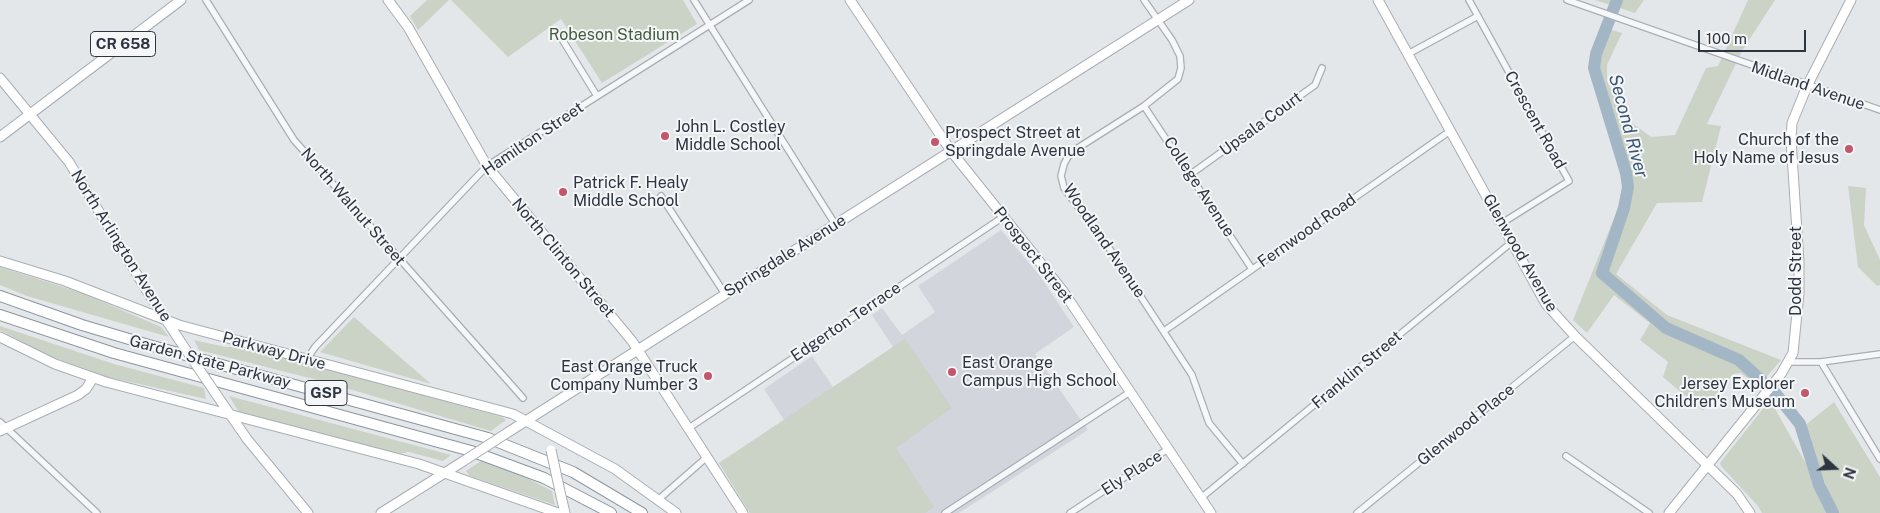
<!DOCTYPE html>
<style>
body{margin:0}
#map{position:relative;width:1880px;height:513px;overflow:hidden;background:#e4e7ea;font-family:"Public Sans",sans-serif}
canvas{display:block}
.north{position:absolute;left:1810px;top:443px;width:50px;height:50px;-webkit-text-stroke:4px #f4f6f8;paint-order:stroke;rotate:110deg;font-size:14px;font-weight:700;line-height:20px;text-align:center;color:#2d3541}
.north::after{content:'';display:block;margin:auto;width:18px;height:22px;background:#2d3541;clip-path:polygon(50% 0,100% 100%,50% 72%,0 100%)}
.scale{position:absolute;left:1698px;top:30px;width:108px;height:22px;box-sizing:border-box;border:2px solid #2d3541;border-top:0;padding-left:6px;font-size:15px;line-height:18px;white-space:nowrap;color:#2d3541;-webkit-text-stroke:4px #f4f6f8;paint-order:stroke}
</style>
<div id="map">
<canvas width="1880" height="513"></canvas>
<div class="north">N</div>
<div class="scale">100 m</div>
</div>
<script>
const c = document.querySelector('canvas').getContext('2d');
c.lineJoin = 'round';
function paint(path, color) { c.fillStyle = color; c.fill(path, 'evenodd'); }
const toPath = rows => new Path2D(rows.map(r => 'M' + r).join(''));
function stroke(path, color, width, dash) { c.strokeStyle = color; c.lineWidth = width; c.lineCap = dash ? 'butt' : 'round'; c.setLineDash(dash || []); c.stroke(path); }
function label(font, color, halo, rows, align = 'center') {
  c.font = font + ' "Public Sans",sans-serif'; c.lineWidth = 4; c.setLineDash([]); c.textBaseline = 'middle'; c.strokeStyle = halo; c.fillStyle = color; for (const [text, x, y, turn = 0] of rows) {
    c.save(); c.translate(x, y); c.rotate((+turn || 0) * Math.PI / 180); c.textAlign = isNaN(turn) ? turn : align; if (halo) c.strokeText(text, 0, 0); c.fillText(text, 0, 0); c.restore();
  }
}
const built = toPath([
 [1001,230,1040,276,1074,327,1035,354,1088,430,959,513,750,513,719,463,784,420,764,389,812,356,833,387,893,347,872,315,882,308,902,335,935,312,918,286]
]);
const green = toPath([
 [427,0,449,0,418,30,410,16],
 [451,0,683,0,697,24,602,83,561,19,508,57],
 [1595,0,1644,0,1635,13],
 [1748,0,1775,0,1742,51,1707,124,1721,126,1702,202,1657,203,1616,274,1667,315,1781,360,1758,387,1741,373,1733,374,1703,411,1663,377,1668,362,1640,340,1650,323,1614,295,1587,333,1573,320,1625,191,1593,72,1608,29,1622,33,1607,65,1607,81,1628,120,1651,137,1675,135,1706,68,1718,66],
 [1848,186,1866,188,1864,225,1880,260,1880,285,1877,286,1858,267],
 [0,267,82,293,161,327,169,337,27,296,0,285],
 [354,317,431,384,320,352],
 [0,326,114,364,204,388,206,399,108,377,47,355,0,330],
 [905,339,952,408,896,448,934,507,925,513,750,513,719,463],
 [194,340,225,347,238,347,365,379,502,417,506,420,491,431,329,383,199,350],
 [229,396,451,455,443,461,409,452,399,454,240,414],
 [1770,400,1834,513,1762,513,1758,506,1721,466,1720,463],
 [1834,402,1880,477,1880,513,1837,513,1803,427],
 [481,461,523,476,552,491,555,505,470,476,466,471]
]);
const river = toPath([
 [1617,0,1596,54,1594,68,1626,173,1628,187,1624,208,1602,273,1666,328,1739,360,1776,394,1800,424,1819,485,1833,513]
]);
const street = toPath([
 [206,0,294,140,523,398],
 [694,0,835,224],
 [1144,0,1172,40,1180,56,1181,68,1178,79,1144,106,1070,153,1064,164,1061,176,1064,188,1072,199,1107,245,1192,375,1209,423,1243,464],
 [1469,0,1569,181,1502,223],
 [1567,0,1880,110],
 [557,31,597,96],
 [1408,54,1478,16],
 [1144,106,1252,269],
 [1191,174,1315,85,1322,68],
 [661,196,725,294],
 [1164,331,1450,131],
 [307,359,315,347,487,166,749,0],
 [1789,362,1821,362,1880,354],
 [1821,362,1880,459],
 [0,422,97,513],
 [689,428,1003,217],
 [1566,456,1649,513],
 [1201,498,1512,242],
 [659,499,707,457],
 [945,513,1130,392],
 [1070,513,1168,449],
 [1357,513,1575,336]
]);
const secondary = toPath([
 [388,0,408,27,487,166,632,341,743,513],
 [850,0,951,151,1063,291,1211,513],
 [1378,0,1546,304,1575,336,1737,494,1750,513],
 [0,78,69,162,147,291,180,341],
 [0,261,65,281,179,325,513,414,615,469,676,513],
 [0,337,55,364,106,382,419,464,558,513],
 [216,394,247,439,308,513],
 [0,431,78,395,86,389,93,378],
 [510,431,1189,0],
 [561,496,565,513],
 [381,513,462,462],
 [1669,513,1781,374,1793,353,1799,293,1799,262,1791,140,1792,123,1807,86,1851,0]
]);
const primary = toPath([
 [0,137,181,0]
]);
const highway = toPath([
 [0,296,82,325,149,345,488,438,573,472,642,513],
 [0,315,114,353,471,451,544,478,611,513]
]);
const secondaryBridge = toPath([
 [180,341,216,394],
 [551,450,561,496],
 [462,462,510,431]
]);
const markers = [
 [665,136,5,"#c2576c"],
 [935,142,5,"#c2576c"],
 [1849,149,5,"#c2576c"],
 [563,192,5,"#c2576c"],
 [952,372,5,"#c2576c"],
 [708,376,5,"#c2576c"],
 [1805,393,5,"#c2576c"]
];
const shields = [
 [123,44,65],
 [326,393,42]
];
const shieldNames = [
 ["CR 658",123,44],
 ["GSP",326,393]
];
const parkNames = [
 ["Robeson Stadium",614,35]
];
const streetNames = [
 ["Midland Avenue",1808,86,19],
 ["Crescent Road",1535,120,61],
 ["Upsala Court",1261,124,-36],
 ["Hamilton Street",533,139,-34],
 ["College Avenue",1199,187,57],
 ["North Walnut Street",353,207,49],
 ["Fernwood Road",1307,231,-35],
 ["Woodland Avenue",1104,241,56],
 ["North Arlington Avenue",121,246,58],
 ["Glenwood Avenue",1520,253,60],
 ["Prospect Street",1033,255,52],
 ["Springdale Avenue",785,256,-32],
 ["North Clinton Street",563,258,50],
 ["Dodd Street",1796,271,-90],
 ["Edgerton Terrace",846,322,-34],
 ["Parkway Drive",274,351,15],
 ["Garden State Parkway",210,362,15],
 ["Franklin Street",1357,370,-40],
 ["Glenwood Place",1466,425,-39],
 ["Ely Place",1132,473,-33]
];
const poiNames = [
 ["John L. Costley",675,127],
 ["Middle School",675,145],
 ["Prospect Street at",945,133],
 ["Springdale Avenue",945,151],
 ["Church of the",1839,140,"right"],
 ["Holy Name of Jesus",1839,158,"right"],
 ["Patrick F. Healy",573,183],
 ["Middle School",573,201],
 ["East Orange",962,363],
 ["Campus High School",962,381],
 ["East Orange Truck",698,367,"right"],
 ["Company Number 3",698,385,"right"],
 ["Jersey Explorer",1795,384,"right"],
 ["Children's Museum",1795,402,"right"]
];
const waterNames = [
 ["Second River",1628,126,75]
];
paint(built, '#d2d6dc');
paint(green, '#cad3c6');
stroke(river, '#a3b6c6', 12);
stroke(street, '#a9aeb4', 8);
stroke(secondary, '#a9aeb4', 11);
stroke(primary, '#a5acb5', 11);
stroke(highway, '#8d95a0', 12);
stroke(street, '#f6f7f9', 5.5);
stroke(secondary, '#fff', 9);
stroke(primary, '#fff', 9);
stroke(highway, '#fff', 10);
stroke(secondaryBridge, '#a9aeb4', 11, []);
stroke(secondaryBridge, '#fff', 9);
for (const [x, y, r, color] of markers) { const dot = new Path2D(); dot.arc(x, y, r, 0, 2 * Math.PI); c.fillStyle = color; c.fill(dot); stroke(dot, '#f4f6f8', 2); }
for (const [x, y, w] of shields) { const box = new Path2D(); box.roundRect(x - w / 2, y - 12.5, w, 25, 4); c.fillStyle = '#f4f6f8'; c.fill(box); stroke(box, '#2d3541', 1); }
label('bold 15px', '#2d3541', null, shieldNames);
label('16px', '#435c3c', '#f4f6f8', parkNames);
label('16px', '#2d3541', '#f4f6f8', streetNames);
label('16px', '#2d3541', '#f4f6f8', poiNames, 'left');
label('italic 18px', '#3b5671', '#f4f6f8', waterNames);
</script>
